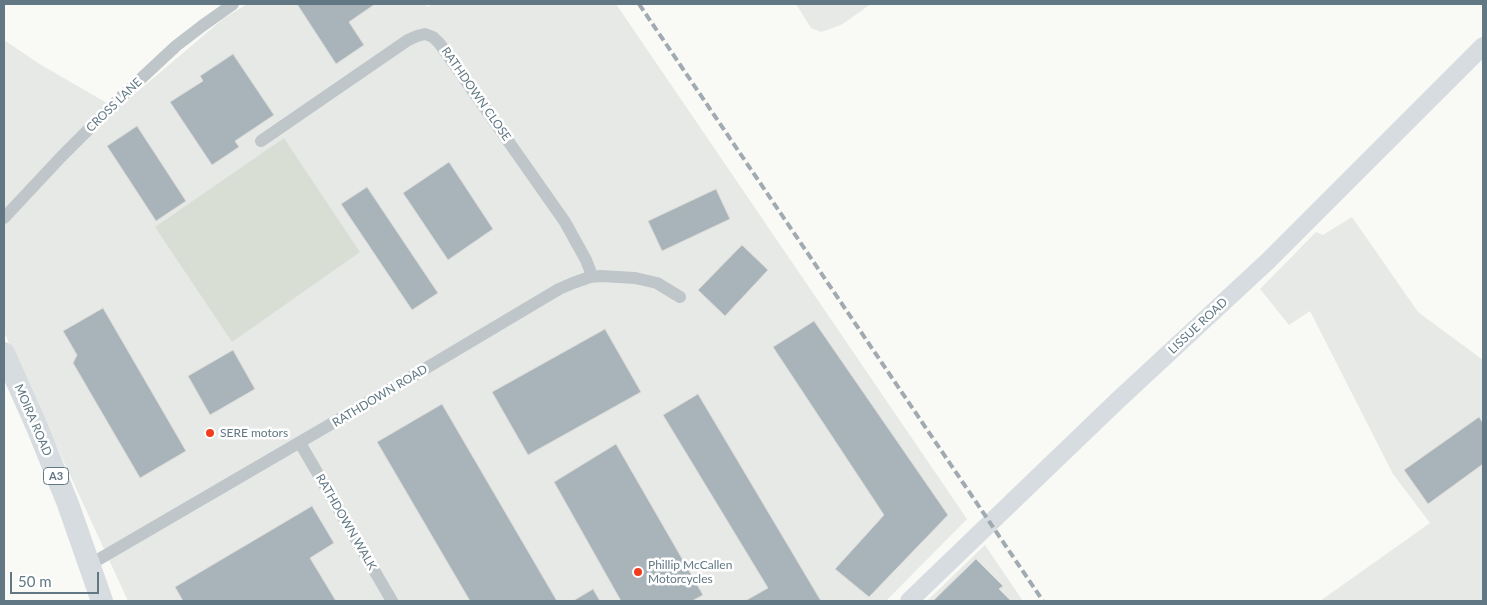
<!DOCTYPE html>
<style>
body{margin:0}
#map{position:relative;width:1487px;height:605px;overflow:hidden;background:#f9f9f6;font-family:Lato,sans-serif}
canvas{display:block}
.frame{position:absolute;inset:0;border:5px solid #617884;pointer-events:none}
.scale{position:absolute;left:10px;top:572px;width:89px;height:22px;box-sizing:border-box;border:2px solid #617884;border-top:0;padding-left:6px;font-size:15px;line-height:18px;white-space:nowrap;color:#617884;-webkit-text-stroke:4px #fff;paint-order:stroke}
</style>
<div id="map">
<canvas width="1487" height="605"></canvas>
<div class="frame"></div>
<div class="scale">50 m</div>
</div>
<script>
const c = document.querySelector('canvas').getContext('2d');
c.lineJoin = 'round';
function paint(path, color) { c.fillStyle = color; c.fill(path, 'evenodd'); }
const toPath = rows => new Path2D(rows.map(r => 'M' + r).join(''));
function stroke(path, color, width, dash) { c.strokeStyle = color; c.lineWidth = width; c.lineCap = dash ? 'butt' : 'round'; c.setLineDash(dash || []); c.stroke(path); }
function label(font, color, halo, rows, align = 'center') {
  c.font = font + ' Lato,sans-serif'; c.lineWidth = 5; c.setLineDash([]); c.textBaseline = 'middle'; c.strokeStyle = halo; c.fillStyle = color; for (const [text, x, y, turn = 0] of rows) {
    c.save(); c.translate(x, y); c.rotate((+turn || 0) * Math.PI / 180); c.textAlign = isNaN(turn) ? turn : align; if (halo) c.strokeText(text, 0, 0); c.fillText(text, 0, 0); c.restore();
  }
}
const built = toPath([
 [247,4,425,4,427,7,432,4,616,4,967,519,886,601,128,601,4,332,4,40,38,63,117,109,223,19],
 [796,4,871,4,841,25,821,32,811,28],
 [1352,217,1418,312,1483,360,1483,601,1320,601,1430,523,1393,474,1310,311,1289,325,1260,289,1316,232,1323,235],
 [985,545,1023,601,927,601]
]);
const green = toPath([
 [284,138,360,252,232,342,155,227]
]);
const building = toPath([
 [297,4,375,4,349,22,364,45,336,64,297,4],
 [233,54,274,115,235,141,239,147,212,165,170,102,203,81,200,76,233,54],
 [137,126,186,201,156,221,107,146,137,126],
 [449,162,493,229,448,260,403,193,449,162],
 [367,187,438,293,412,310,341,204,367,187],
 [716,189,730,219,662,251,648,221,716,189],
 [742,245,768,270,725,316,698,290,742,245],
 [103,308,186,451,140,478,73,363,77,355,63,331,103,308],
 [814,321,948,515,869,597,835,569,884,515,773,347,814,321],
 [605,329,641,392,528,455,492,392,605,329],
 [233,350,255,389,210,415,188,376,233,350],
 [698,394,821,601,745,601,768,588,663,415,698,394],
 [442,404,557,601,470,601,377,442,442,404],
 [1479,417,1483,423,1483,464,1428,504,1404,470,1479,417],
 [616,444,703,595,692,601,621,601,554,482,616,444],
 [312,506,334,543,310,558,336,601,183,601,175,587,312,506],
 [976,559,1003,586,999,589,1011,601,933,601,976,559],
 [593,589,600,601,573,601,593,589]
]);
const street = toPath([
 [261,141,408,40,417,36,425,34,433,37,440,44,565,222,586,260,590,270,590,277],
 [4,218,61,157,118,100,176,46,202,26,233,4],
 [300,443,392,601],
 [89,565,391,389,559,289,573,283,590,277,601,276,635,278,657,283,680,297]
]);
const secondary = toPath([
 [909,601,1116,402,1269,260,1483,46]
]);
const highway = toPath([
 [4,353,37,427,68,504,102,601]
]);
const rail = toPath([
 [639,4,1043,601]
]);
const markers = [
 [210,433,5,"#f13c1e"],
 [638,572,5,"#f13c1e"]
];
const shields = [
 [56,476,25]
];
const shieldNames = [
 ["A3",56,476]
];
const streetNames = [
 ["RATHDOWN CLOSE",476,94,55],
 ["CROSS LANE",114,105,-44],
 ["LISSUE ROAD",1198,326,-43],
 ["RATHDOWN ROAD",380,396,-31],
 ["MOIRA ROAD",33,420,67],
 ["RATHDOWN WALK",346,522,60]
];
const poiNames = [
 ["SERE motors",220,433],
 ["Phillip McCallen",648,565],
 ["Motorcycles",648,579]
];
paint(built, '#e7e9e7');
paint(green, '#d9ded5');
paint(building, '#a8b4b9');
stroke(building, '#dbdbd8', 1);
stroke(street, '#bfc6c9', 12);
stroke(secondary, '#d6dcdf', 18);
stroke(highway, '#d6dcdf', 22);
stroke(rail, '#a0aab0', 4, [8, 4]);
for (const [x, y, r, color] of markers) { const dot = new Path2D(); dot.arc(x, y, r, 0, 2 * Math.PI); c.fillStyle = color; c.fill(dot); stroke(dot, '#fff', 2); }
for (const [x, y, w] of shields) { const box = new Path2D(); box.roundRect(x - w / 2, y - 8.5, w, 17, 4); c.fillStyle = '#fff'; c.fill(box); stroke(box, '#617884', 1); }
label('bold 11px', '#617884', null, shieldNames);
label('12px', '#617884', '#fff', streetNames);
label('12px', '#617884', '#fff', poiNames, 'left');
</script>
